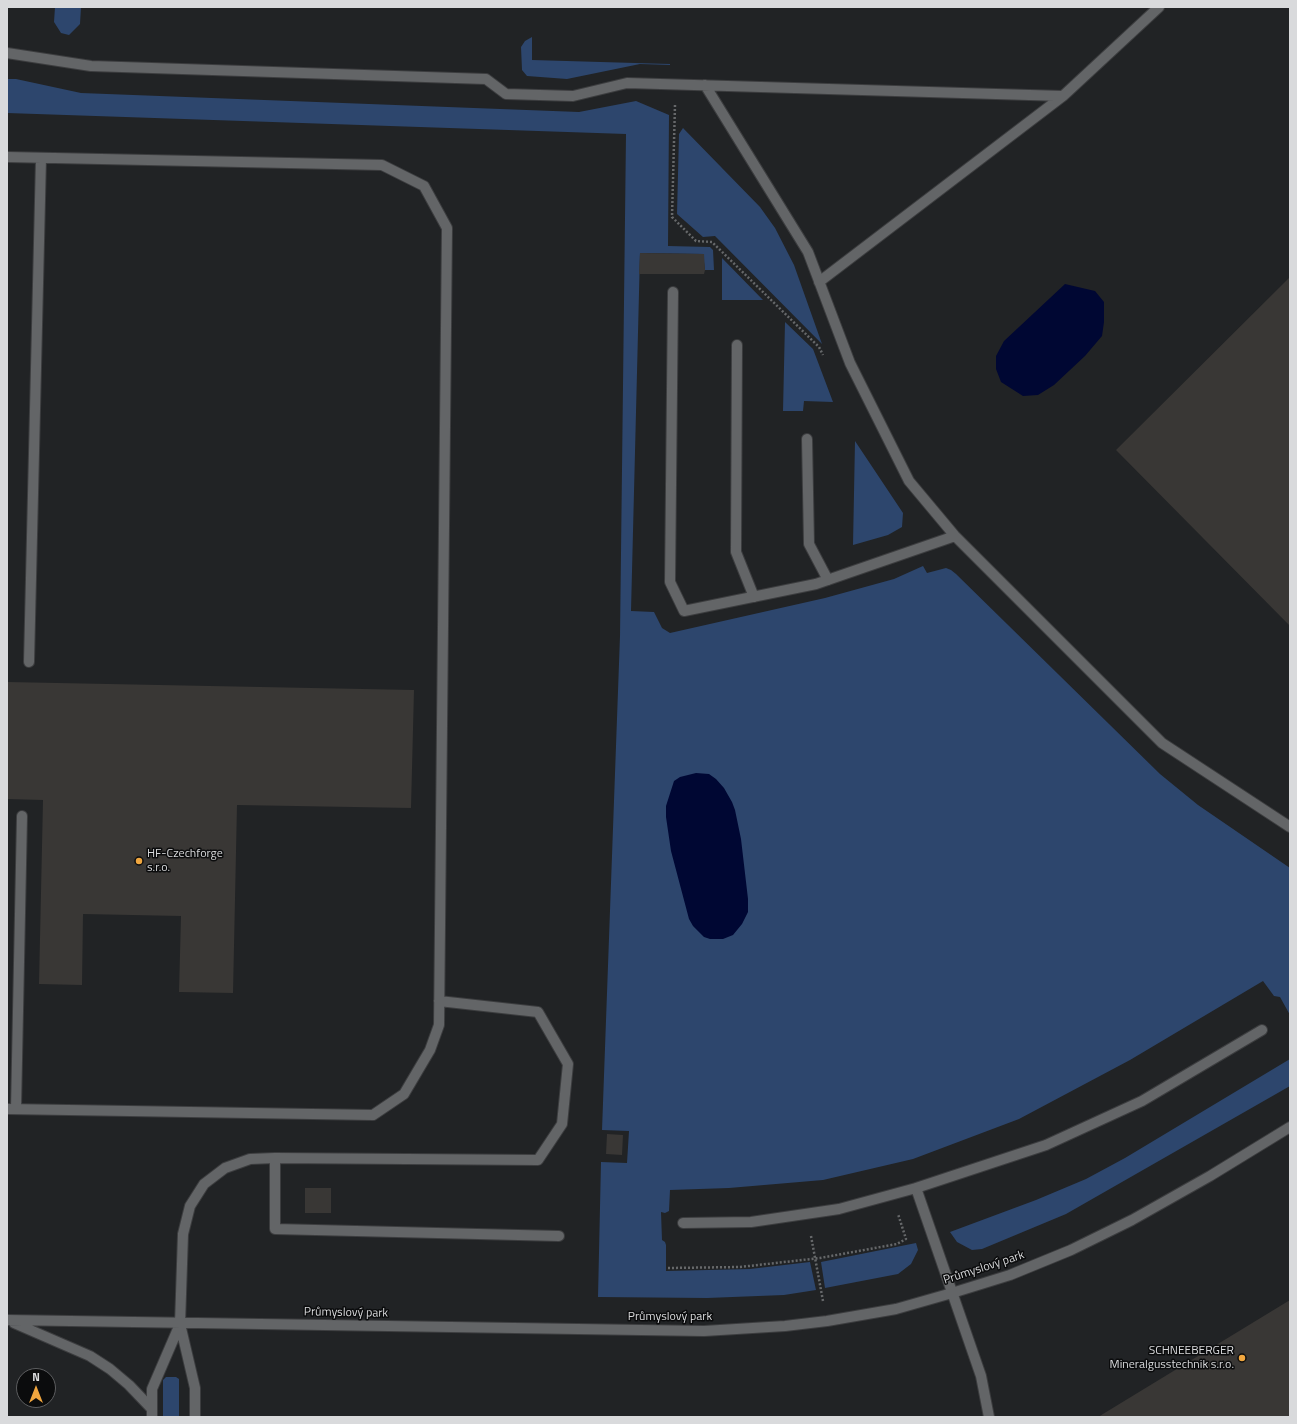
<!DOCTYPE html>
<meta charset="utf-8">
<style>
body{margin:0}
#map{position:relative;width:1297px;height:1424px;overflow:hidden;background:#212325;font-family:"Titillium Web",sans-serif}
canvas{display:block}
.frame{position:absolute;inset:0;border:8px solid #d9dadc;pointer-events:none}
.north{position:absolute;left:16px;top:1368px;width:40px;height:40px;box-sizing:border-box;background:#0b0c0d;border:1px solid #5d5e60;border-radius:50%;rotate:0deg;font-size:11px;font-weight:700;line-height:16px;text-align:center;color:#d9dadc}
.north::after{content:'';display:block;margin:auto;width:14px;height:18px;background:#f0a63f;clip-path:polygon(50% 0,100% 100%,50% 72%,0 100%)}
</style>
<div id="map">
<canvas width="1297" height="1424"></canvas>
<div class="frame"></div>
<div class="north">N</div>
</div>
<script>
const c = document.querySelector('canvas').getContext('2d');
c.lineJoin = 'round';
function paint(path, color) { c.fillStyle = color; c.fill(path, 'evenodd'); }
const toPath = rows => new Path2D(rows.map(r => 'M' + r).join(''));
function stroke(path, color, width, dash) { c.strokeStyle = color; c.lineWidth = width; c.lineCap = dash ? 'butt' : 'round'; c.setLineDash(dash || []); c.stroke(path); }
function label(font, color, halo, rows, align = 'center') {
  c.font = font + ' "Titillium Web",sans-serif'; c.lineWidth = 3; c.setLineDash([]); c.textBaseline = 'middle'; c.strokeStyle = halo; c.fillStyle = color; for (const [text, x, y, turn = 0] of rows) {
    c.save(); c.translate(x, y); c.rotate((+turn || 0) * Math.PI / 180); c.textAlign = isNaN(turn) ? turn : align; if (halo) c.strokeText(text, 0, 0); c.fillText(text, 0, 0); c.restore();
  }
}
const green = toPath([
 [55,7,81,7,80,24,69,35,61,33,54,22],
 [532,37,532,60,670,64,670,65,640,64,567,79,527,76,522,70,521,47,525,41],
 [7,79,16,79,81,93,579,112,636,101,669,115,668,246,710,247,713,250,714,270,705,270,703,254,640,253,631,611,654,612,662,628,670,633,825,598,894,579,923,566,927,573,946,568,951,570,956,574,1160,774,1198,805,1290,868,1290,1015,1280,997,1274,996,1263,981,1130,1060,1019,1119,913,1159,823,1180,729,1188,670,1190,669,1211,665,1213,661,1212,662,1240,665,1242,666,1245,666,1271,750,1269,810,1262,816,1290,784,1295,707,1298,598,1297,601,1162,627,1163,629,1131,602,1130,620,636,626,134,7,113],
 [683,128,760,207,775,228,794,265,822,344,715,236,703,237,677,214,679,134],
 [722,258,763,300,722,300],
 [785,322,813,349,833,402,804,401,803,411,783,411],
 [855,441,903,513,902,527,888,535,853,545],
 [1290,1059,1290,1086,1066,1214,982,1249,972,1250,957,1242,950,1232,1036,1200,1086,1179,1125,1158],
 [916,1243,918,1250,911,1264,898,1274,825,1288,821,1262],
 [166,1377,176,1377,179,1379,179,1417,163,1417,163,1380]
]);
const water = toPath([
 [1065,284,1095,291,1104,302,1104,322,1102,336,1085,356,1054,385,1038,395,1023,396,1001,382,996,369,996,356,1004,341],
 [696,773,709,774,716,779,724,788,732,802,735,810,741,839,748,899,748,912,742,924,733,935,723,939,710,939,704,937,693,926,689,919,671,851,666,817,666,806,674,781,680,777]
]);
const building = toPath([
 [640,253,704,254,705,270,704,274,639,274],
 [1290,277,1290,626,1116,450],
 [7,682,414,690,411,808,237,805,233,993,179,992,181,916,83,914,82,985,39,984,43,800,7,799],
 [607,1134,623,1135,622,1155,606,1154],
 [305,1188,331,1188,331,1213,305,1213],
 [1290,1300,1290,1417,1098,1417]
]);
const path = toPath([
 [675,105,672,217,696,241,712,242,819,347,823,355],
 [811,1236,823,1301],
 [668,1268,740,1267,820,1258,897,1244,906,1239,898,1214]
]);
const minor = toPath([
 [7,53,91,66,486,79,506,94,573,96,627,83,1063,96],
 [705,85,808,252,850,363,909,481,955,536,1162,743,1290,827],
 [7,157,382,165,424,186,447,228,439,1025,430,1050,404,1094,373,1115,7,1109],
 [819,282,1063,96,1159,7],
 [673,292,670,582,684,611,816,584,955,536],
 [737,345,736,552,754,597],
 [807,439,809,544,828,580],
 [29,662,41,158],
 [16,1109,22,816],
 [275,1158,275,1229,559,1236],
 [683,1223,751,1222,839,1209,916,1188],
 [7,1320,704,1331,785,1326,827,1321,896,1309,952,1293,1010,1275,1071,1250,1132,1220,1210,1176,1290,1127],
 [14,1323,90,1356,110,1369,129,1385,152,1409],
 [152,1417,152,1389,180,1324],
 [195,1417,195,1388,180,1324,183,1234,190,1206,204,1184,225,1168,250,1159,275,1158,538,1160,562,1124,568,1064,538,1012,439,1001],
 [989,1417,981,1376,916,1188,1046,1145,1142,1101,1262,1030]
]);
const markers = [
 [139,861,4,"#f0a63f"],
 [1242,1358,4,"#f0a63f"]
];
const poiNames = [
 ["HF-Czechforge",147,854],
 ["s.r.o.",147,868],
 ["SCHNEEBERGER",1234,1351,"right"],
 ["Mineralgusstechnik s.r.o.",1234,1365,"right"]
];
const streetNames = [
 ["Průmyslový park",984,1268,-18],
 ["Průmyslový park",346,1313,1],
 ["Průmyslový park",670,1317]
];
paint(green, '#2d466d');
paint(water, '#000733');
paint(building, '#393735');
stroke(minor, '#3c3d3f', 12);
stroke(path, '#66686a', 2.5, [2, 2]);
stroke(minor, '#636567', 10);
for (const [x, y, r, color] of markers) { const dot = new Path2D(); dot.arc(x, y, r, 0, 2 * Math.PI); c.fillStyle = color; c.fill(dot); stroke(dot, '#0b0c0d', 1.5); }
label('12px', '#d9dadc', '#0b0c0d', poiNames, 'left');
label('12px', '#d9dadc', '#0b0c0d', streetNames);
</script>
